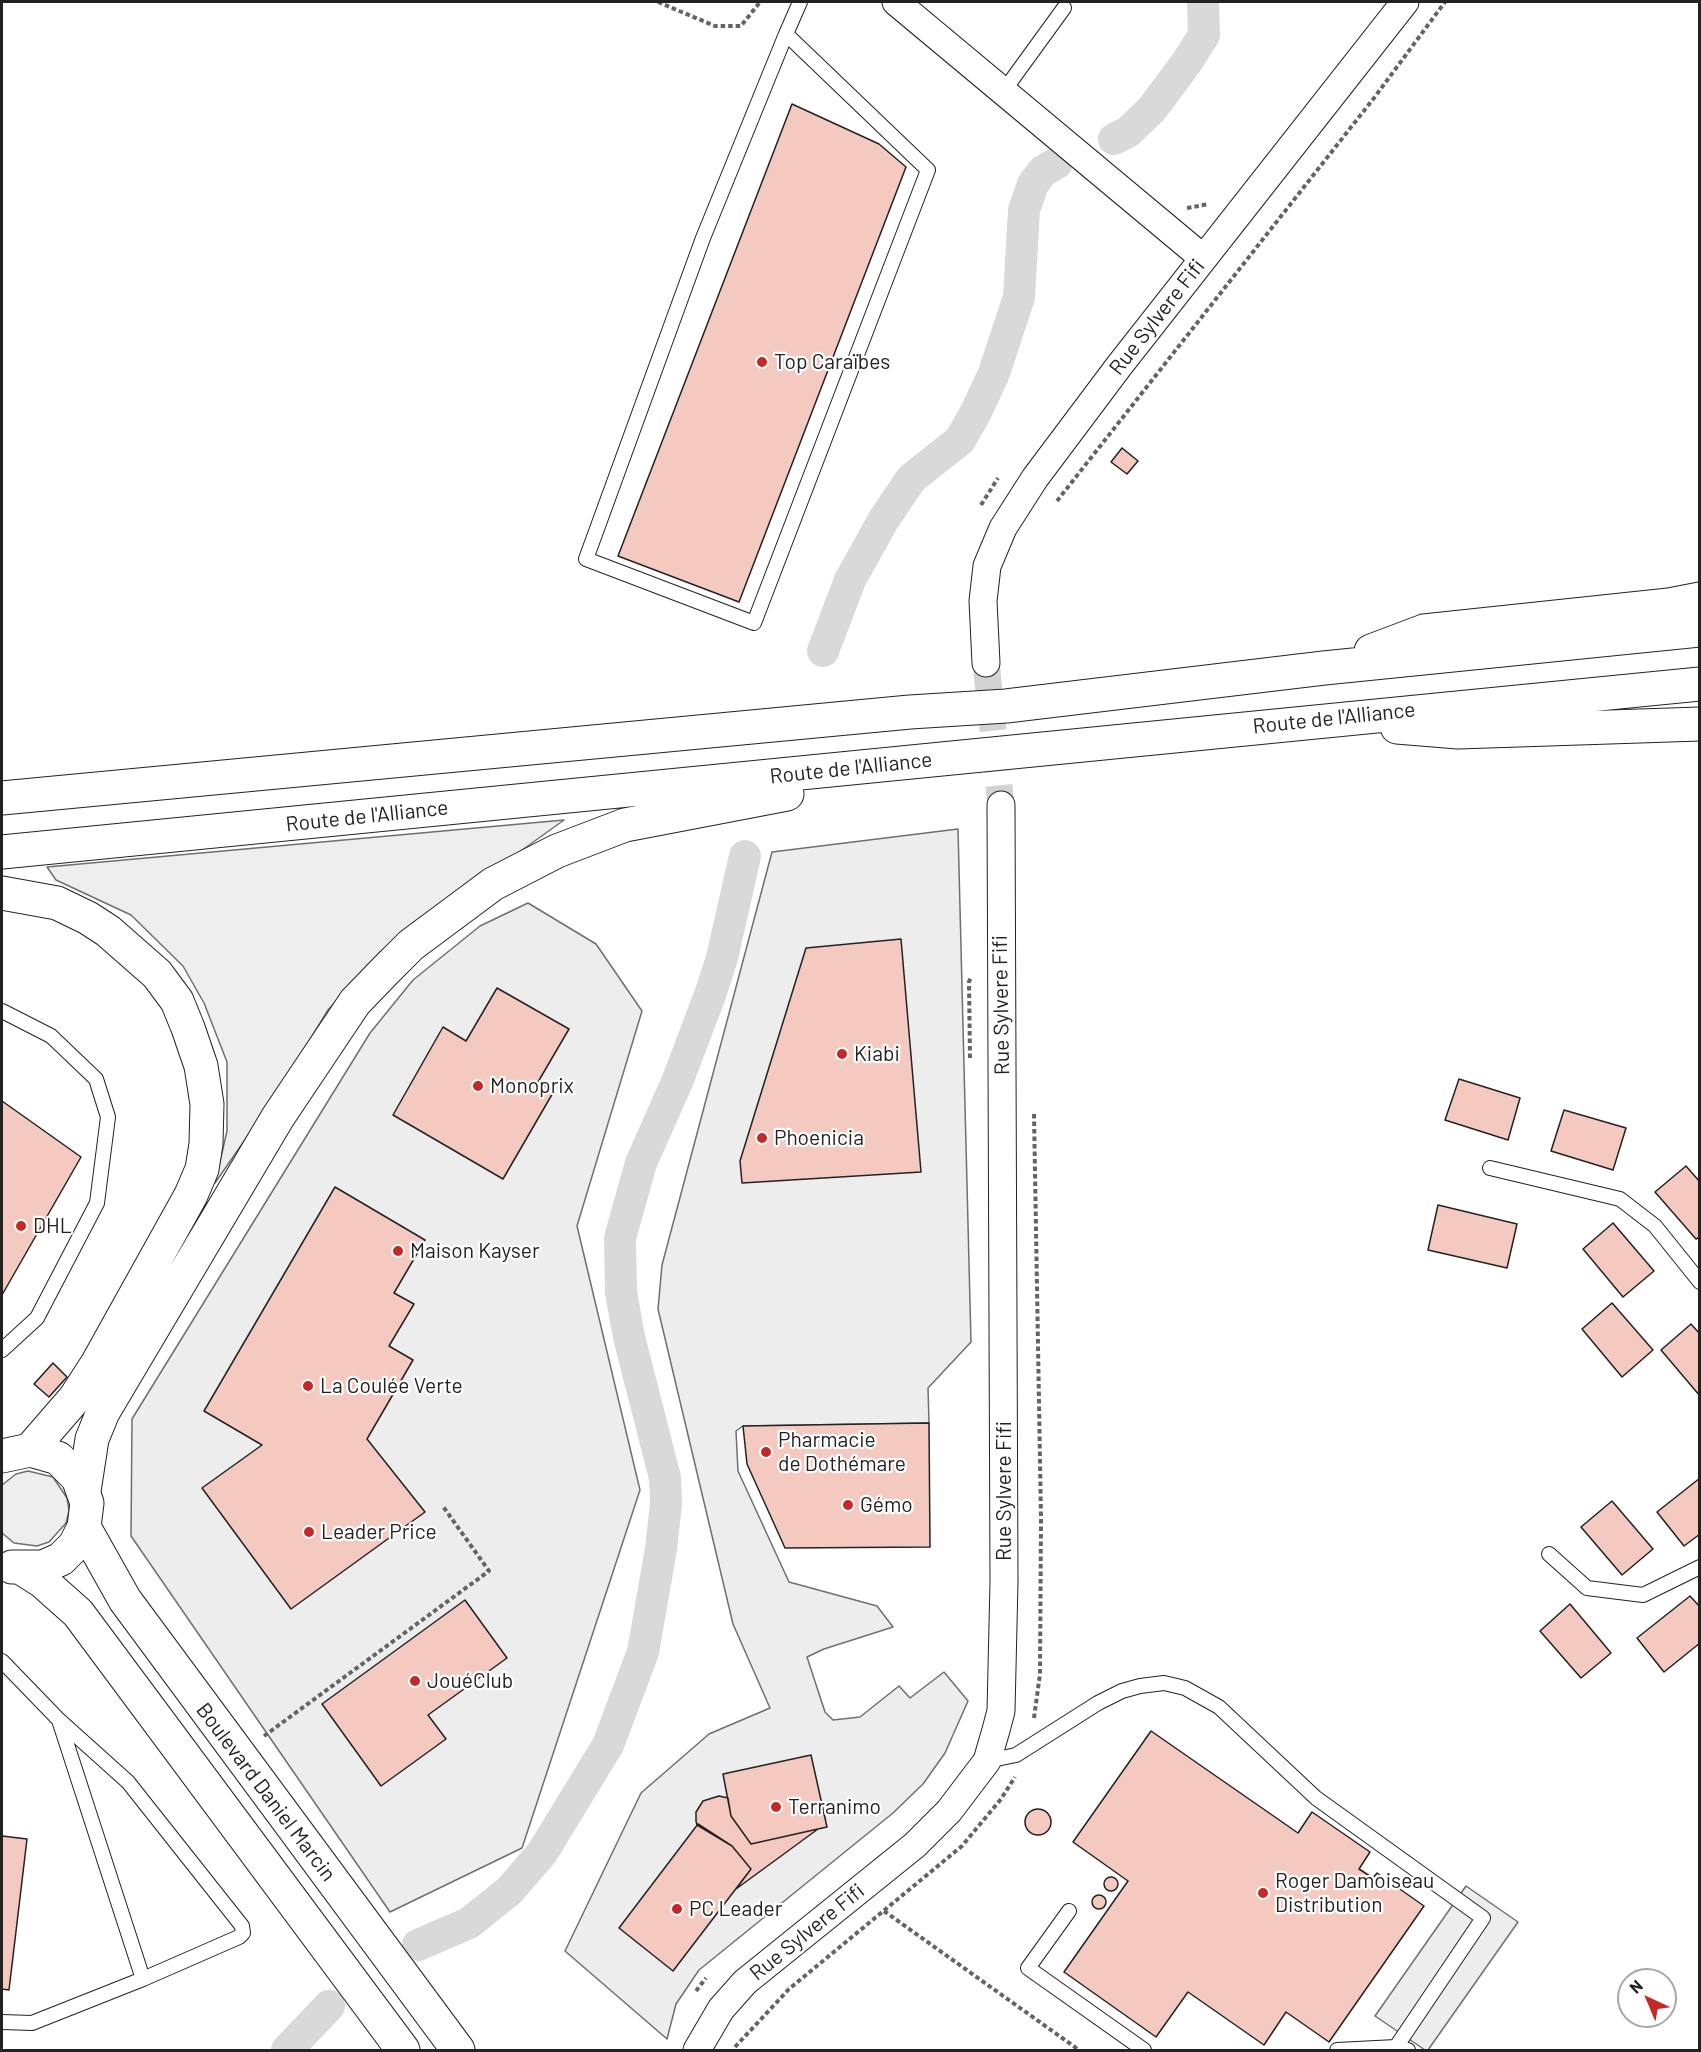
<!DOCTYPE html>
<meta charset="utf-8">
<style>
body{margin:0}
#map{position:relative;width:1701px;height:2052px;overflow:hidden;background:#fff;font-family:Barlow,sans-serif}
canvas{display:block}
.frame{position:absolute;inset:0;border:3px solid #222;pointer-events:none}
.north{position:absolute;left:1617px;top:1968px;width:60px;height:60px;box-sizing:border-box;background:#fff;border:2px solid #a7a7a7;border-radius:50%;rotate:316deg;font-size:16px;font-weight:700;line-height:24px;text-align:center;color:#222}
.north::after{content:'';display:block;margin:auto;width:21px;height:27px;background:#c62828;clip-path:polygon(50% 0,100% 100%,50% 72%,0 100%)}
</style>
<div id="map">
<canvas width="1701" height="2052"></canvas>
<div class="frame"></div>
<div class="north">N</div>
</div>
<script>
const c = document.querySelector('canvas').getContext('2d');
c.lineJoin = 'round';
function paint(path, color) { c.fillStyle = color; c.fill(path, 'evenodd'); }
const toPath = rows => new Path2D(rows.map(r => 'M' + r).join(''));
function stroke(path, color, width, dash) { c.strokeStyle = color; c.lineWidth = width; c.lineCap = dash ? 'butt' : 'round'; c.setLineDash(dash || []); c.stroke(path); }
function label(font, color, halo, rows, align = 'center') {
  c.font = font + ' Barlow,sans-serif'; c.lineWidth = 4.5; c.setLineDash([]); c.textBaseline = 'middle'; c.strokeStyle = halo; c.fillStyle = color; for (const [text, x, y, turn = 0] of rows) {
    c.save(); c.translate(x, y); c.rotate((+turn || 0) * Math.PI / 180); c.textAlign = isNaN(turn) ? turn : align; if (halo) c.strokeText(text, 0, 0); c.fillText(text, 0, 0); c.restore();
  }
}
const green = toPath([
 [564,820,380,952,328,1010,276,1095,215,1183,227,1131,227,1062,204,1003,183,966,131,915,56,880,47,867,564,820],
 [28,1471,53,1477,67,1498,69,1511,66,1523,49,1542,37,1546,14,1543,2,1533,2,1485,16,1474,28,1471]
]);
const parking = toPath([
 [958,829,971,1342,928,1388,929,1423,743,1426,736,1431,738,1471,789,1582,877,1606,893,1627,824,1649,807,1657,825,1712,833,1720,860,1717,899,1686,910,1698,944,1672,968,1701,945,1753,923,1784,893,1813,699,1970,676,2004,667,2039,565,1951,641,1793,709,1734,770,1708,733,1624,658,1309,662,1265,772,852,958,829],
 [528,903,596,944,642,1011,577,1226,640,1490,522,1848,390,1912,131,1536,132,1419,370,1033,413,980,480,926,528,903],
 [1466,1886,1518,1922,1428,2050,1425,2050,1375,2016,1466,1886]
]);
const canal = toPath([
 [1114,139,1128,132,1152,109,1187,62,1204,35,1203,2],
 [823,651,850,580,884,519,911,479,960,440,976,412,994,373,1019,297,1024,210,1033,184,1043,171,1057,163],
 [418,1945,469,1923,509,1891,542,1853,608,1745,643,1652,661,1549,666,1504,665,1478,629,1337,621,1292,620,1238,641,1163,677,1082,710,995,722,958,745,856],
 [287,2050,329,2006]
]);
const building = toPath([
 [792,104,879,144,906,167,739,602,618,556,792,104],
 [1122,448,1138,461,1127,474,1111,462,1122,448],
 [901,939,921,1172,742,1183,740,1161,806,948,901,939],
 [497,988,569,1029,538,1082,554,1091,503,1179,393,1115,443,1027,466,1041,497,988],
 [1459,1079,1520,1098,1508,1140,1445,1120,1459,1079],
 [2,1101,81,1157,2,1295,2,1101],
 [1564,1110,1626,1128,1613,1170,1551,1151,1564,1110],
 [1686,1166,1700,1182,1700,1237,1696,1239,1655,1192,1686,1166],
 [335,1187,425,1240,394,1293,414,1304,389,1346,413,1360,367,1439,425,1512,291,1609,202,1488,262,1445,204,1411,335,1187],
 [1438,1205,1517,1224,1507,1268,1428,1250,1438,1205],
 [1613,1223,1654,1271,1623,1297,1583,1249,1613,1223],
 [1612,1303,1653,1350,1622,1377,1582,1329,1612,1303],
 [1691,1324,1700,1334,1700,1396,1661,1350,1691,1324],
 [53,1363,67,1377,49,1397,34,1384,53,1363],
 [929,1423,930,1547,785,1548,747,1464,743,1426,929,1423],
 [1700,1478,1700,1534,1684,1546,1657,1512,1700,1478],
 [1612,1501,1653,1549,1622,1575,1581,1527,1612,1501],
 [1690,1596,1700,1607,1700,1643,1664,1672,1637,1638,1690,1596],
 [465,1600,507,1658,428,1715,446,1739,381,1786,322,1704,465,1600],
 [1570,1604,1611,1653,1581,1678,1540,1631,1570,1604],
 [1151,1731,1298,1833,1312,1812,1370,1852,1359,1869,1373,1878,1377,1873,1424,1906,1329,2042,1286,2012,1264,2045,1188,1992,1156,2037,1064,1972,1128,1881,1073,1842,1151,1731],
 [811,1755,827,1827,751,1844,731,1816,723,1774,811,1755],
 [719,1796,728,1798,731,1816,751,1844,818,1829,736,1889,751,1869,732,1846,697,1825,696,1821,696,1812,703,1801,719,1796],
 '1025 1822a13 13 0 1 1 26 0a13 13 0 1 1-26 0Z',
 [698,1824,732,1846,751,1869,673,1971,619,1928,698,1824],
 [2,1836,27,1839,9,1990,2,1989,2,1836],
 '1104 1884a7 7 0 1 1 14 0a7 7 0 1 1-14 0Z',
 '1092 1902a7 7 0 1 1 14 0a7 7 0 1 1-14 0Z'
]);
const minorTunnel = toPath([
 [986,663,1001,805]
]);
const path = toPath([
 [658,2,715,26,741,26,760,2],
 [1187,208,1209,204],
 [1057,501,1374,98,1445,2],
 [981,505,998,478],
 [970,1058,969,982,971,976],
 [1034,1114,1041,1518,1040,1674,1034,1718],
 [264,1736,489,1571,442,1505],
 [884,1911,1079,2050],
 [696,1991,706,1978],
 [735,2047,789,1989,962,1846,1001,1799,1015,1777]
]);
const service = toPath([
 [786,34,928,170,754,623,586,559,703,238,786,34],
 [786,34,800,2],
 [1003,92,1064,8],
 [2,1011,51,1036,96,1079,108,1117,97,1203,37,1318,2,1350],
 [1490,1168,1620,1199,1655,1226,1700,1282],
 [1549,1554,1587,1588,1643,1595,1700,1567],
 [2,1661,59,1720,128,1782,242,1926,243,1933,239,1937,143,1979,59,1720],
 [987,1761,1016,1755,1098,1703,1122,1691,1140,1686,1164,1683,1185,1688,1219,1707,1316,1798,1483,1918,1396,2047],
 [1069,1911,1028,1968,1144,2050],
 [2,2022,32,2023,143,1979],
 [1337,2050,1396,2047,1408,2050]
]);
const minor = toPath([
 [896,2,1203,258],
 [986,663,983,601,987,566,1003,528,1035,478,1119,366,1405,2],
 [697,2050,721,2009,745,1982,915,1845,949,1811,987,1761,996,1730,1001,1711,1004,1582,1001,805]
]);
const secondary = toPath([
 [2,1456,30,1450,58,1458,78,1478,87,1503,84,1527,75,1545,61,1559,43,1567,12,1567],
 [84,1527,125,1600,458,2050],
 [23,1569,42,1581,78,1613,403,2050]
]);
const trunk = toPath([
 [1371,651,1424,631,1669,605,1700,599],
 [1397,727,1458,732,1700,724],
 [2,798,910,712,1006,706,1324,668,1700,630],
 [2,852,1700,684],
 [2,893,57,903,88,918,108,931,157,974,177,1001,188,1028,201,1066,207,1104,206,1144,202,1169,191,1195,97,1364,75,1398,30,1450],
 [84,1491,92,1439,103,1412,278,1117,355,1002,385,971,411,945,493,884,557,851,625,825,787,794]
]);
const markers = [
 [762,362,6,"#c62828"],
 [842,1054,6,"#c62828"],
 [478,1086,6,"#c62828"],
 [762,1138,6,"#c62828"],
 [21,1226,6,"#c62828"],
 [398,1251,6,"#c62828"],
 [308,1386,6,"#c62828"],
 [766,1452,6,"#c62828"],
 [848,1505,6,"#c62828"],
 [309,1532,6,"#c62828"],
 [415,1681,6,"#c62828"],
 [776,1807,6,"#c62828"],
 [1263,1893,6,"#c62828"],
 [677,1909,6,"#c62828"]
];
const streetNames = [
 ["Rue Sylvere Fifi",1157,317,-52],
 ["Route de l'Alliance",1334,718,-6],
 ["Route de l'Alliance",851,768,-6],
 ["Route de l'Alliance",367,816,-6],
 ["Rue Sylvere Fifi",1001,1005,-91],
 ["Rue Sylvere Fifi",1004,1491,-90],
 ["Boulevard Daniel Marcin",266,1792,53],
 ["Rue Sylvere Fifi",807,1932,-39]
];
const poiNames = [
 ["Top Caraïbes",774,362],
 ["Kiabi",854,1054],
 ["Monoprix",490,1086],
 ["Phoenicia",774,1138],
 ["DHL",33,1226],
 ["Maison Kayser",410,1251],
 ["La Coulée Verte",320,1386],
 ["Pharmacie",778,1440],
 ["de Dothémare",778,1464],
 ["Gémo",860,1505],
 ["Leader Price",321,1532],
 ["JouéClub",427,1681],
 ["Terranimo",788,1807],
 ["Roger Damoiseau",1275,1881],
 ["Distribution",1275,1905],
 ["PC Leader",689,1909]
];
paint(green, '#eee');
stroke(green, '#6f6f6f', 1.5);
paint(parking, '#ededed');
stroke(parking, '#6f6f6f', 1.5);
stroke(canal, '#d9d9d9', 32);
paint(building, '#f3c9c0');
stroke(building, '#222', 1.5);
stroke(minorTunnel, '#d3d3d3', 27, [27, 14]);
stroke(service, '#222', 16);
stroke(minor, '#222', 29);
stroke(secondary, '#222', 35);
stroke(trunk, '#222', 35);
stroke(path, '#646464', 4, [4.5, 3]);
stroke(service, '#fff', 14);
stroke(minor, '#fff', 27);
stroke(secondary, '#fff', 33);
stroke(trunk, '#fff', 33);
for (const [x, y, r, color] of markers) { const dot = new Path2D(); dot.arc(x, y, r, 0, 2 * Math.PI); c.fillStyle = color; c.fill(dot); stroke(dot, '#fff', 2); }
label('21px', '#222', '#fff', streetNames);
label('21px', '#222', '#fff', poiNames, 'left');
</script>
